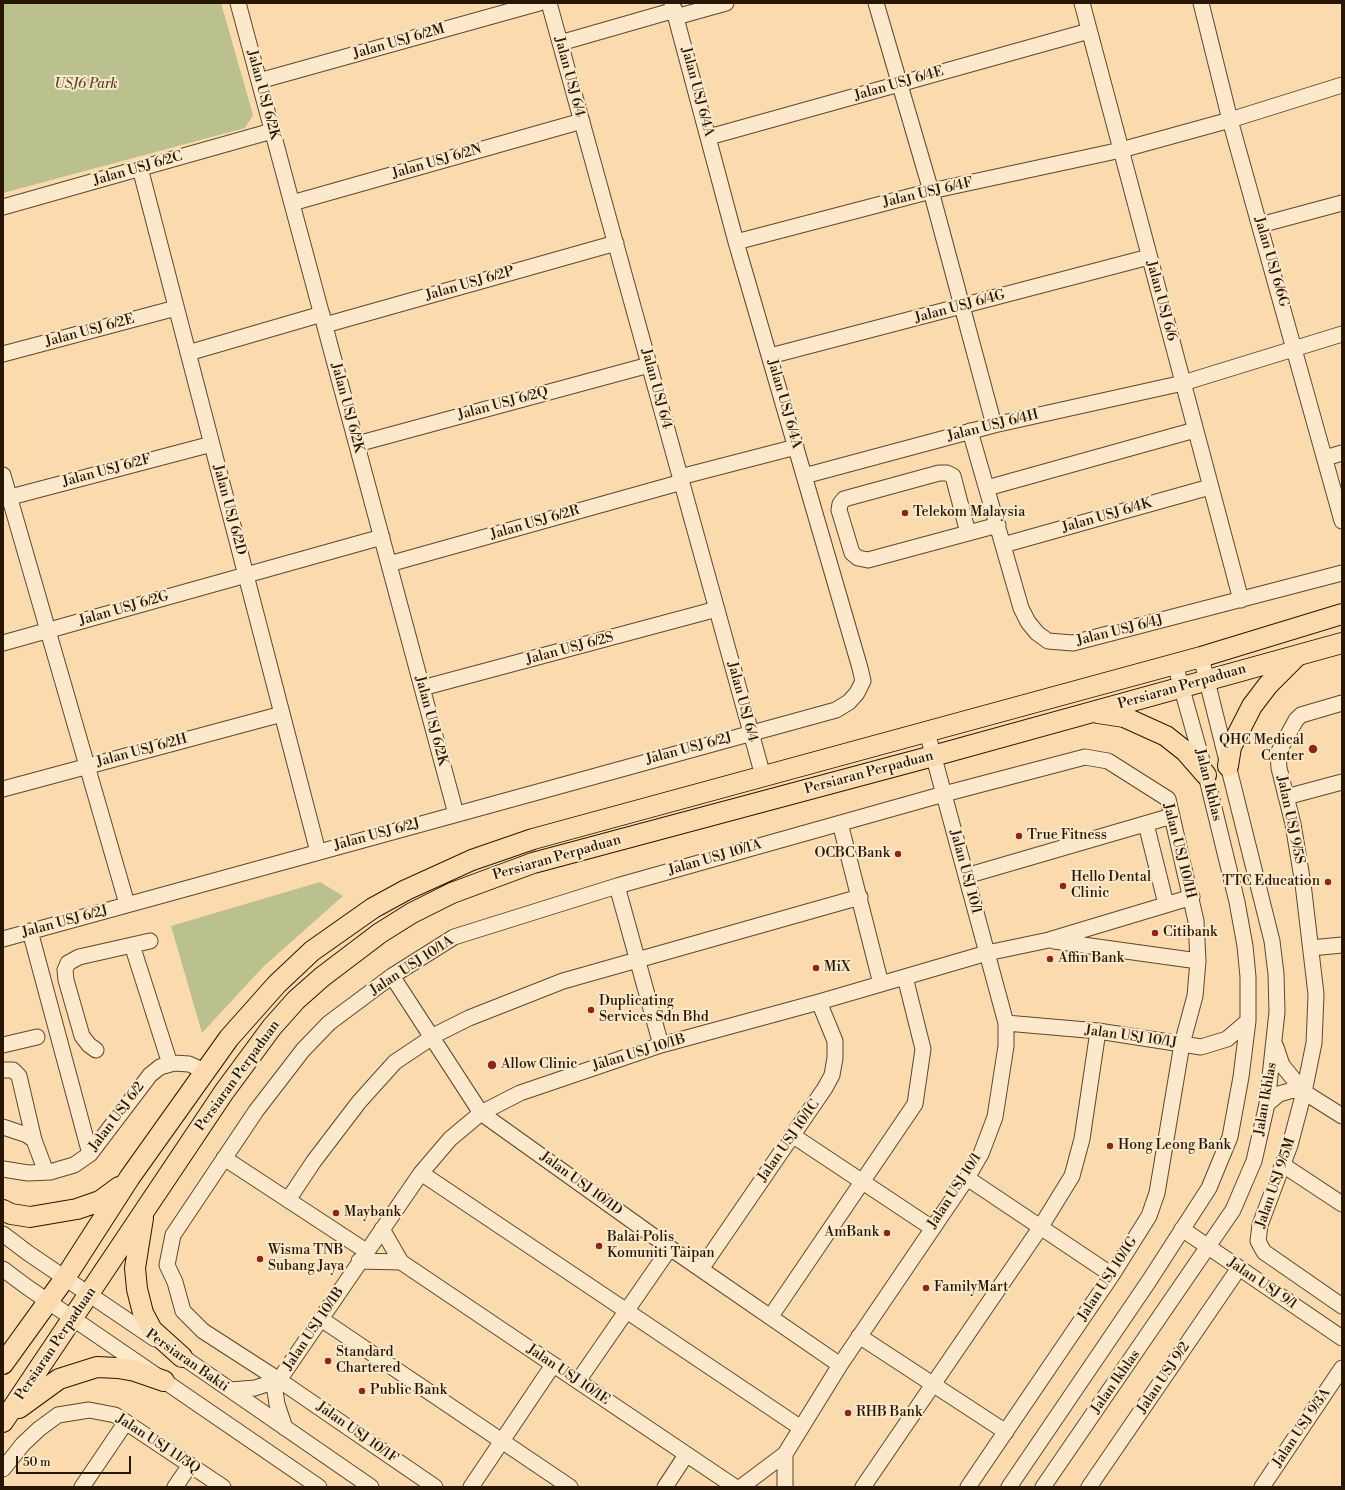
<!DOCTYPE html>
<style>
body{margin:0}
#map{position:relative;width:1345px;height:1490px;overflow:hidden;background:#fbdbae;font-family:"Libre Bodoni",serif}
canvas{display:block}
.frame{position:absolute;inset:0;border:4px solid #291600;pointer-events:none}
.scale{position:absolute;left:16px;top:1456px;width:115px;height:18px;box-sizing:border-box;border:2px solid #291600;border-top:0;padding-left:5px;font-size:12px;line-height:14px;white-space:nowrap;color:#291600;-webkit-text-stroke:3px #fce8ca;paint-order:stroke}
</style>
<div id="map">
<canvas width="1345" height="1490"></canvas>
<div class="frame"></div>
<div class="scale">50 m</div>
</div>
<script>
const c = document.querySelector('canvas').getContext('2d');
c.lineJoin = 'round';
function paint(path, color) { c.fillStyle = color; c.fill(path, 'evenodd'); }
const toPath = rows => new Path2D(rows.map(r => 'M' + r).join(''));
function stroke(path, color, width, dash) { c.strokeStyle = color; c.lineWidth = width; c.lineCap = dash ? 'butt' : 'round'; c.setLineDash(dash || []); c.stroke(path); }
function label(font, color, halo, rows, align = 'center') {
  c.font = font + ' "Libre Bodoni",serif'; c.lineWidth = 4; c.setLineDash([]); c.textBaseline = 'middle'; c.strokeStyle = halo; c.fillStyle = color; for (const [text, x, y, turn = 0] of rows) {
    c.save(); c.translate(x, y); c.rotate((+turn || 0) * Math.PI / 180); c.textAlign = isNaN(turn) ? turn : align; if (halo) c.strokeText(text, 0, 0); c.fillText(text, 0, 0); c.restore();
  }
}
const green = toPath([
 [3,3,221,3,253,115,245,128,3,193],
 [320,882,343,896,263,967,202,1033,171,926]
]);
const minor = toPath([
 [238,3,456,814],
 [549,3,763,776],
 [876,3,931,191,994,425],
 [1082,3,1241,600],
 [1201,3,1230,120,1342,521],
 [676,17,726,3],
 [560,43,675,10],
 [259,81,539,3],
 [709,137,1089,31],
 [140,168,318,852],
 [292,203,582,121],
 [3,207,272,131],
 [1260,225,1342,203],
 [736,242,931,191,1121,150,1230,120,1342,85],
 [325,325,616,243],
 [188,353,322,314],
 [3,354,176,308],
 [770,356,1149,257],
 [970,431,1021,608,1028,622,1037,633,1048,641,1073,643,1342,573],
 [357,444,649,365],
 [1325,458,1342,453],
 [3,475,127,904],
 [804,476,994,425,1183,383,1342,334],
 [680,477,796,447],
 [987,488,1195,430],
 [3,499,212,444],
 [968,533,953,476,947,473,939,473,844,499,840,504,839,510,852,553,858,558,868,560,998,525],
 [1003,545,1210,487],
 [389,564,682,482],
 [3,643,382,537],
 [422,688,717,609],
 [1342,703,1301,715,1296,720,1278,753,1279,768,1293,824,1303,884,1316,994,1315,1020,1314,1043,1304,1092,1290,1145,1260,1225,1258,1241,1264,1252,1342,1306],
 [3,789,282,714],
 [1286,797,1342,782],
 [840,823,881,984],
 [1146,824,1166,904],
 [966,876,1172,816],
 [617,886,661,1045],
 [30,931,90,1154],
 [3,939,836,710,849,702,857,693,863,681,860,668,736,242,672,3],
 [1054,941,1198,961],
 [132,945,170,1064],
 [1311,948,1342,945],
 [392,976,481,1113,670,1248,840,1365],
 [1006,1023,1098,1031,1201,1047,1227,1039,1248,1021],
 [3,1045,37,1037],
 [1276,1047,1282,1065,1304,1092,1342,1116],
 [96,1050,89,1045,82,1036,66,980,65,970,68,963,79,957,150,941],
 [3,1070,13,1070,19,1076,34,1140,46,1172],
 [1267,1104,1279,1094,1293,1090,1304,1092],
 [3,1127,27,1135,34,1140],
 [792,1135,932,1228],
 [224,1158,366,1251],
 [1283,1165,1342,1204],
 [3,1169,28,1173,50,1172,74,1165,90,1154,150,1075,160,1067,174,1063,189,1064,205,1071],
 [421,1173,801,1428],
 [967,1178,1112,1275],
 [288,1200,314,1161,359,1102,395,1062,437,1034,469,1018,563,981,860,897],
 [382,1229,401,1262,735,1487],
 [1182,1229,1342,1338],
 [3,1234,28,1253,155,1339],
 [359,1261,401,1262],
 [3,1269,27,1287,319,1487],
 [701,1269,825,1088,832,1075,835,1058,835,1041,819,1002],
 [771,1316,915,1104,923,1049,905,977],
 [321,1319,570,1487],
 [859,1336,1006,1432],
 [174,1351,371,1487],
 [578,1381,670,1248],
 [231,1390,255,1388,279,1380],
 [285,1428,277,1404,275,1391,279,1380,421,1173,450,1139,481,1113,520,1093,661,1045,819,1002,987,953,1049,940,1192,897],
 [785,1454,785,1487],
 [3,1469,23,1444,39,1429,58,1415,89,1410,115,1415,223,1487],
 [82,1487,126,1422],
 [175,1487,190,1465],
 [435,1487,279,1380,203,1331,183,1311,175,1282,167,1265,173,1235,256,1111,303,1050,329,1023,392,976,454,937,617,886,944,794,1085,757,1108,761,1168,799,1196,921,1198,961,1195,996,1182,1044,1157,1193,1149,1216,1112,1275,968,1487],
 [471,1487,553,1365],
 [665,1487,686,1455],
 [741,1487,785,1454,840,1365,967,1178,981,1154,995,1117,1006,1046,1006,1023,927,732],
 [863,1487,1040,1228,1072,1176,1082,1139,1098,1031],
 [1009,1487,1149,1281,1209,1188,1230,1137,1241,1077,1248,1021,1248,977,1245,946,1237,902,1206,775,1175,664],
 [1043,1487,1233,1210,1254,1161,1267,1104,1277,1012,1276,974,1272,941,1201,657],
 [1089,1487,1239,1268],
 [1262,1487,1342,1368]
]);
const major = toPath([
 [1098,713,1124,717,1166,736,1185,751,1206,775],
 [1228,766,1231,747,1252,706,1268,685,1297,656],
 [3,1210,11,1214,30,1217,77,1209,100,1201,119,1187],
 [143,1218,135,1268,137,1289,143,1313,152,1330,182,1357],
 [3,1364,65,1278,130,1177,229,1038,277,984,312,951,373,908,406,890,472,860,533,839,1201,657,1342,614],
 [19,1408,59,1379,97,1367,118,1368,135,1371,164,1381],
 [3,1422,224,1092,272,1027,296,1000,322,977,380,933,412,913,452,893,533,863,933,756,1342,643]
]);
const markers = [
 [905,513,4,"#8f2418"],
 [1313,749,5,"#8f2418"],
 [1019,836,4,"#8f2418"],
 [898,854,4,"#8f2418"],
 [1328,882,4,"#8f2418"],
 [1063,886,4,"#8f2418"],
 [1155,933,4,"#8f2418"],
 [1050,959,4,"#8f2418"],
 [816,968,4,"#8f2418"],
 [591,1010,4,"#8f2418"],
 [492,1065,5,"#8f2418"],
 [1110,1146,4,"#8f2418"],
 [336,1213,4,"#8f2418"],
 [887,1233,4,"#8f2418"],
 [599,1246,4,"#8f2418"],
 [260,1259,4,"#8f2418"],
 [926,1288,4,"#8f2418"],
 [328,1361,4,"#8f2418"],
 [362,1391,4,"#8f2418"],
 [848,1413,4,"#8f2418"]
];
const streetNames = [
 ["Jalan USJ 6/2M",399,42,-16],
 ["Jalan USJ 6/4",569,77,75],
 ["Jalan USJ 6/4E",899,84,-16],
 ["Jalan USJ 6/4A",697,92,75],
 ["Jalan USJ 6/2K",263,95,75],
 ["Jalan USJ 6/2N",437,162,-16],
 ["Jalan USJ 6/2C",138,169,-16],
 ["Jalan USJ 6/4F",928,193,-13],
 ["Jalan USJ 6/6G",1271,262,74],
 ["Jalan USJ 6/2P",470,284,-16],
 ["Jalan USJ 6/6",1161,301,75],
 ["Jalan USJ 6/4G",960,307,-15],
 ["Jalan USJ 6/2E",90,331,-15],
 ["Jalan USJ 6/4",656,389,75],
 ["Jalan USJ 6/2Q",503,404,-15],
 ["Jalan USJ 6/4A",784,404,74],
 ["Jalan USJ 6/2K",347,408,75],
 ["Jalan USJ 6/4H",993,426,-14],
 ["Jalan USJ 6/2F",107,471,-15],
 ["Jalan USJ 6/2D",229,510,75],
 ["Jalan USJ 6/4K",1107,516,-16],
 ["Jalan USJ 6/2R",535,523,-16],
 ["Jalan USJ 6/2G",124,609,-16],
 ["Jalan USJ 6/4J",1120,631,-14],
 ["Jalan USJ 6/2S",570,649,-15],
 ["Persiaran Perpaduan",1182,687,-16],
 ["Jalan USJ 6/4",742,702,75],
 ["Jalan USJ 6/2K",431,721,75],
 ["Jalan USJ 6/2J",689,749,-15],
 ["Jalan USJ 6/2H",142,751,-15],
 ["Persiaran Perpaduan",869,773,-15],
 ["Jalan Ikhlas",1208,785,76],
 ["Jalan USJ 9/5S",1290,820,78],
 ["Jalan USJ 6/2J",377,835,-15],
 ["Jalan USJ 10/1H",1179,851,76],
 ["Persiaran Perpaduan",557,858,-16],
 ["Jalan USJ 10/1A",715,858,-16],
 ["Jalan USJ 10/1",965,872,75],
 ["Jalan USJ 6/2J",65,922,-15],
 ["Jalan USJ 10/1A",412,966,-33],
 ["Jalan USJ 10/1J",1131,1037,8],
 ["Jalan USJ 10/1B",639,1053,-17],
 ["Persiaran Perpaduan",238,1076,-54],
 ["Jalan Ikhlas",1266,1099,-80],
 ["Jalan USJ 6/2",117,1117,-53],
 ["Jalan USJ 10/1C",789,1141,-55],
 ["Jalan USJ 9/5M",1276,1183,-71],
 ["Jalan USJ 10/1D",581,1184,36],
 ["Jalan USJ 10/1",955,1191,-57],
 ["Jalan USJ 10/1G",1108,1279,-57],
 ["Jalan USJ 9/1",1262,1284,34],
 ["Jalan USJ 10/1B",314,1329,-56],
 ["Persiaran Perpaduan",56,1344,-56],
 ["Persiaran Bakti",187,1361,35],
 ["Jalan USJ 10/1E",568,1375,34],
 ["Jalan USJ 9/2",1164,1378,-56],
 ["Jalan Ikhlas",1116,1382,-55],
 ["Jalan USJ 9/3A",1302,1428,-56],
 ["Jalan USJ 10/1F",357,1433,35],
 ["Jalan USJ 11/3Q",158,1444,33]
];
const parkNames = [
 ["USJ6 Park",86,85]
];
const poiNames = [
 ["Telekom Malaysia",913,513],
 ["QHC Medical",1304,741,"right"],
 ["Center",1304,757,"right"],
 ["True Fitness",1027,836],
 ["OCBC Bank",890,854,"right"],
 ["Hello Dental",1071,878],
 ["Clinic",1071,894],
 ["TTC Education",1320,882,"right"],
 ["Citibank",1163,933],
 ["Affin Bank",1058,959],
 ["MiX",824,968],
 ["Duplicating",599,1002],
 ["Services Sdn Bhd",599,1018],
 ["Allow Clinic",501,1065],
 ["Hong Leong Bank",1118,1146],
 ["Maybank",344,1213],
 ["AmBank",879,1233,"right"],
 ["Balai Polis",607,1238],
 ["Komuniti Taipan",607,1254],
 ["Wisma TNB",268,1251],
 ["Subang Jaya",268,1267],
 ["FamilyMart",934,1288],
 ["Standard",336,1353],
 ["Chartered",336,1369],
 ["Public Bank",370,1391],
 ["RHB Bank",856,1413]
];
paint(green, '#bac18e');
stroke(minor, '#5e472c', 17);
stroke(major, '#291600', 22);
stroke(minor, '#fce8ca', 15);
stroke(major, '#fbdbae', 20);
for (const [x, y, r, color] of markers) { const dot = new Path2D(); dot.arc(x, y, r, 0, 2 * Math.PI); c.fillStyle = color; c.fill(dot); stroke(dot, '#fce8ca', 1.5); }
label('14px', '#291600', '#fce8ca', streetNames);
label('italic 14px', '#54492b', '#fce8ca', parkNames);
label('14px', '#291600', '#fce8ca', poiNames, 'left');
</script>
